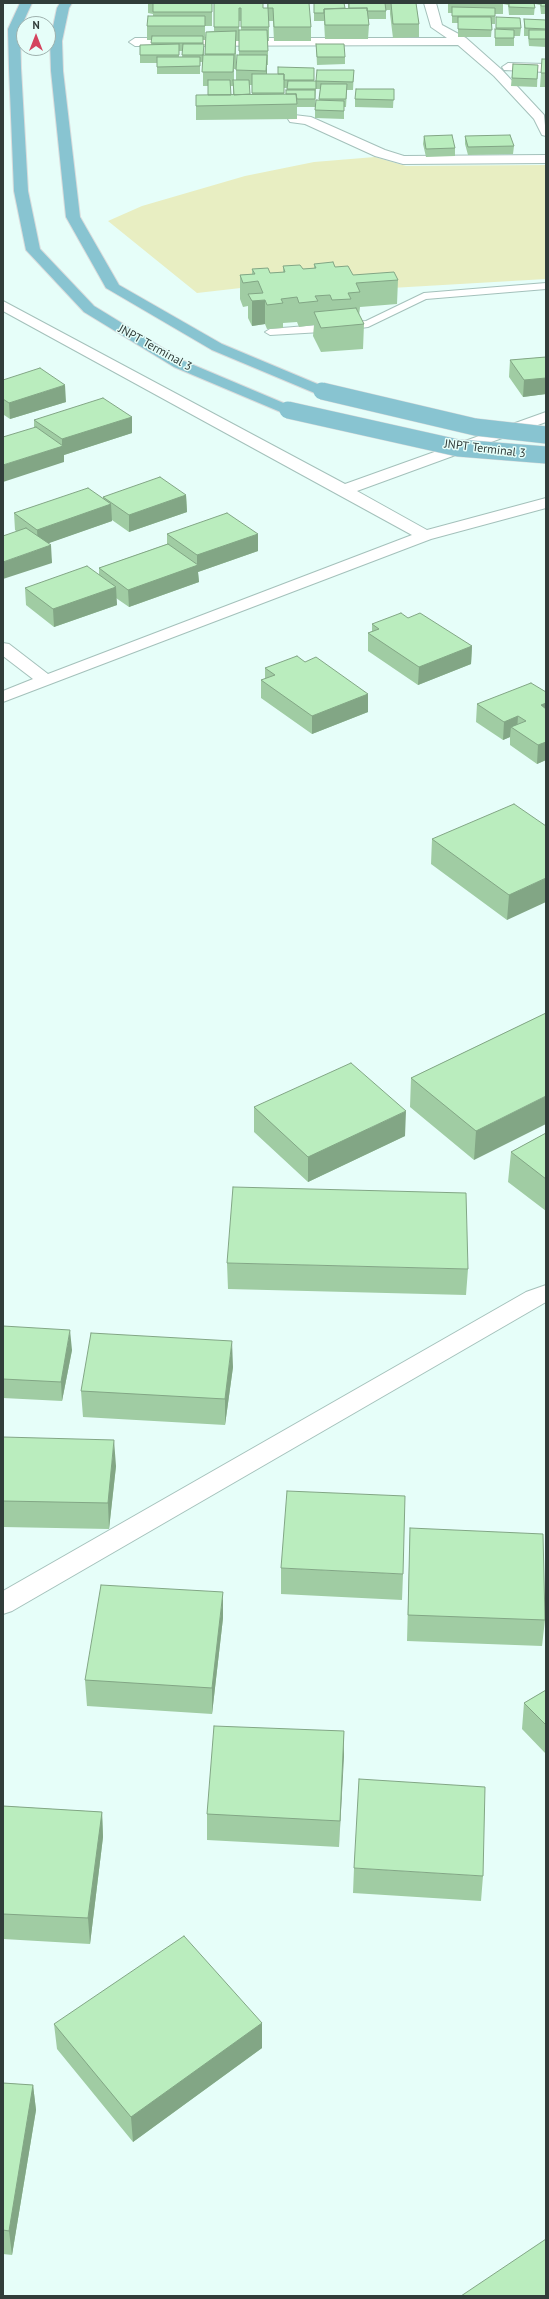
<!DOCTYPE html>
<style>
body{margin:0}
#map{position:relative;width:549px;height:2299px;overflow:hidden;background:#e6fef9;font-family:"PT Sans",sans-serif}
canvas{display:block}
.frame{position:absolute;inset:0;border:4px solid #313d3a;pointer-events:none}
.north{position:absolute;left:16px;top:16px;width:40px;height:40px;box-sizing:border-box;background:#e6fef9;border:1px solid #9eb1ad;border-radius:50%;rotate:0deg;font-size:11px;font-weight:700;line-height:16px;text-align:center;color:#313d3a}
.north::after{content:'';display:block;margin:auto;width:14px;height:18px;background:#d4445e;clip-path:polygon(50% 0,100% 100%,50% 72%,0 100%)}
</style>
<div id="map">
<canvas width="549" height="2299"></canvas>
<div class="frame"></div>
<div class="north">N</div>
</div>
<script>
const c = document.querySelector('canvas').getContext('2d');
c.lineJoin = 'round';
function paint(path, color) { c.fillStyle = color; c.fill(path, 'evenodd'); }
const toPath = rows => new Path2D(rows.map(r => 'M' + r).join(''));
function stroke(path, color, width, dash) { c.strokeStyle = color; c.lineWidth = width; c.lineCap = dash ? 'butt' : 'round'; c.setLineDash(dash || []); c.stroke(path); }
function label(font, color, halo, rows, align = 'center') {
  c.font = font + ' "PT Sans",sans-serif'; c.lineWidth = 3; c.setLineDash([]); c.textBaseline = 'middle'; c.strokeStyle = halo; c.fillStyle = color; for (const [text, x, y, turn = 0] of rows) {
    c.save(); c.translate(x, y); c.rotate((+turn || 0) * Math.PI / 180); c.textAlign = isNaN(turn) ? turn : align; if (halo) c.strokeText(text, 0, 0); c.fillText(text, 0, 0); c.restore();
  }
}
const green = toPath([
 [375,157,406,166,546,165,546,279,374,289,337,277,197,293,108,221,142,206,245,176,314,162]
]);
const service = toPath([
 [546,283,546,289,426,299,368,327,339,331,270,335,265,332,270,329,366,321,424,293,546,283]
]);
const minor = toPath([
 [424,3,436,3,442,25,466,38,502,70,544,115,546,136,542,135,534,119,494,76,458,45,135,46,129,42,135,38,447,38,431,27,424,3],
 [508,63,546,64,546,72,504,70,502,67,508,63],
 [294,115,311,117,385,150,404,156,546,155,546,163,403,164,375,156,305,124,290,122,288,119,290,116,294,115],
 [3,301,345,484,546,412,546,422,357,491,427,530,546,498,546,508,431,539,3,702,3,691,33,679,3,656,3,643,9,644,48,674,412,535,3,311,3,301],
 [546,1285,546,1302,12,1611,3,1614,3,1591,526,1292,546,1285]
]);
const primary = toPath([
 [20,3,32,3,20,29,21,68,28,191,40,249,94,306,184,361,293,407,296,410,293,413,283,413,174,367,84,312,26,250,14,191,9,68,8,29,20,3],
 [60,3,72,3,69,8,62,41,63,71,80,217,119,285,222,344,327,388,330,391,327,394,317,394,212,350,106,288,66,217,51,71,50,41,57,8,60,3]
]);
const primaryBridge = toPath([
 [322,391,475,427,546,435],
 [288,410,458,448,546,455]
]);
const wall = toPath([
 [148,3,212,3,212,26,205,26,205,40,203,40,204,55,205,55,206,32,214,31,214,3,263,8,267,8,267,3,311,27,311,41,274,41,273,21,269,21,269,41,268,41,268,65,267,65,267,74,278,74,314,68,314,81,316,81,354,70,353,90,347,90,346,107,344,107,344,119,315,118,315,107,297,107,297,119,196,120,196,95,208,95,208,86,203,86,203,62,200,62,200,74,157,74,157,63,140,63,140,55,151,45,152,40,147,40,147,26,153,16,153,14,148,13],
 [239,21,241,21,241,30,239,30],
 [236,41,239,41,239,55,236,70,236,80,234,80,234,69,236,69],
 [179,51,183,51,182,57,179,57],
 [249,85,252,85,252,94,250,94],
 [230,86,233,86,233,95,231,95],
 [284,88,287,88,286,94,284,94],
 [316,89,320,89,319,100,315,104],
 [314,3,344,3,345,8,348,8,348,3,416,3,419,24,419,37,393,38,390,14,390,10,386,10,386,19,368,19,369,25,368,39,325,39,324,21,314,21],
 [445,3,546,3,546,14,541,14,540,5,535,4,534,15,509,15,508,5,503,4,503,14,495,14,495,24,492,24,491,37,458,37,458,23,452,23,452,13,448,13,448,4,445,4],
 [496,17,521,28,520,36,514,36,514,46,495,46,495,29,496,29],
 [524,19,546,20,546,47,529,46,528,36,524,36],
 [316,44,345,57,345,64,317,65],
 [542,59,546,59,546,87,540,87],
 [513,64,538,65,537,87,511,86],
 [394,89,393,108,355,107,355,99],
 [424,136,455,148,455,156,426,157,423,144],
 [465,136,514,146,513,154,468,155,465,144],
 [314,264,335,267,353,275,398,280,397,304,360,307,359,316,364,324,363,349,321,352,313,336,314,325,299,327,297,322,283,323,283,328,267,329,265,324,252,326,248,318,248,306,243,307,240,299,240,275,252,274,252,269,270,273,283,272,283,266,303,269,314,268],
 [546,357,546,394,523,397,509,377,510,360],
 [3,380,66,402,10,419,4,415,4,419,3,419],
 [132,417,132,433,64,455,64,462,34,427,34,420],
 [186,495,187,512,129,532,112,520,112,521,48,543,52,563,15,530,14,513,103,498,103,497],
 [167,534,258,534,258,551,198,572,199,582,129,607,116,598,117,605,54,627,26,605,25,588,99,575,99,568,167,544],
 [408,618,472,646,471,664,418,685,368,651,368,633,372,631,372,624],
 [305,662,368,694,368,712,312,734,261,698,261,680,265,679,265,668],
 [546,692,546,760,537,764,510,745,510,737,503,740,476,722,477,704],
 [546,826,507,920,431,864,432,839],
 [546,1013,474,1160,410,1107,411,1078],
 [254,1107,405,1136,308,1182,254,1132],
 [546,1133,546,1211,508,1182,511,1152],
 [227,1263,468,1269,466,1295,228,1289],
 [3,1326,72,1350,62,1401,3,1398],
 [233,1367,225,1425,83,1417,81,1391],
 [3,1437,116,1466,109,1529,3,1527],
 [410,1528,545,1620,542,1646,407,1641],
 [281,1568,403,1574,402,1600,281,1594],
 [223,1618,212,1714,87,1706,85,1680],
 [546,1690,546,1754,522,1729,524,1703],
 [344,1731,339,1847,207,1840,207,1814],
 [3,1806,102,1812,103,1837,90,1944,3,1939],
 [354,1868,483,1876,481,1901,353,1893],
 [262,2023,262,2048,133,2142,57,2049,54,2024],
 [3,2083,33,2085,36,2110,12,2255,3,2254]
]);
const shadedWall = toPath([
 [267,55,267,69,266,85,266,71],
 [265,300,265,324,252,326,252,301],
 [546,378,546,394,523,397,524,380],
 [65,385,66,402,10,419,9,403],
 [132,417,132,433,64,455,64,462,3,482,3,465,62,446,62,439],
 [186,495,187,512,129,532,129,515],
 [111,504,112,521,38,547,37,530],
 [258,534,258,551,198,572,199,582,129,607,128,590,197,565,197,555],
 [51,545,52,563,3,579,3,562],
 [116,587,117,605,54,627,53,609],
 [472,646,471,664,418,685,419,667],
 [368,694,368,712,312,734,312,716],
 [546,703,546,721,541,705],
 [518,716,517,731,511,727,510,737,503,740,504,722],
 [546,742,546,760,537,764,538,745],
 [546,878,546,902,507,920,509,895],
 [546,1096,546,1124,474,1160,476,1131],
 [406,1111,405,1136,308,1182,308,1157],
 [70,1330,72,1350,62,1401,61,1382],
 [232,1341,233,1367,225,1425,225,1399],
 [114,1440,116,1466,109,1529,108,1503],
 [223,1592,223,1618,212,1714,212,1688],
 [344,1731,344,1757,339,1847,340,1821],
 [102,1812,103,1837,90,1944,88,1918],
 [262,2023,262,2048,133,2142,131,2117],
 [33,2085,36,2110,12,2255,9,2231]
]);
const building = toPath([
 [153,3,212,3,212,12,153,12,153,3],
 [214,3,263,3,263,8,268,8,269,27,241,27,241,8,239,8,239,27,214,27,214,3],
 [268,3,309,3,311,27,274,27,273,8,268,8,268,3],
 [314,3,344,3,345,8,324,9,324,13,314,13,314,3],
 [349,3,385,3,386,11,367,11,367,8,349,8,349,3],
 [391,3,416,3,419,24,393,24,391,3],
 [509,3,534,3,535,8,509,7,509,3],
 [541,3,546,3,546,6,541,6,541,3],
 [452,7,495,8,495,16,452,16,452,7],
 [367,8,369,25,325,25,324,9,367,8],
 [148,16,205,16,205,26,147,26,148,16],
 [458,17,491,17,492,30,458,29,458,17],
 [496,17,520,18,521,28,496,28,496,17],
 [524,19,546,20,546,29,525,28,524,19],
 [495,29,514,30,514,38,495,38,495,29],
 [239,30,267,30,268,51,239,51,239,30],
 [529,30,546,30,546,39,529,39,529,30],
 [236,31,235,54,205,54,206,32,236,31],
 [152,36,203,36,203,43,151,43,152,36],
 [179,44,179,55,140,55,140,45,179,44],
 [183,44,204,44,203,55,182,55,183,44],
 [316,44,344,44,345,57,317,57,316,44],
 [203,55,234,55,233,72,202,72,203,55],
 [237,55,267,55,266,71,236,70,237,55],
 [157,57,200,57,200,66,157,67,157,57],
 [542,59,546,59,546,73,541,73,542,59],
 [513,64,538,65,537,79,512,78,513,64],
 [278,67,314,68,314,80,284,80,284,74,278,74,278,67],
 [317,70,354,70,353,82,316,81,317,70],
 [252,74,284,74,284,93,252,93,252,74],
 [208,80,230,80,231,95,208,95,208,80],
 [233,80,249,80,250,94,234,95,233,80],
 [288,81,316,81,316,89,287,89,288,81],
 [321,84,347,84,346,99,319,99,321,84],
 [356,89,394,89,394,100,355,99,356,89],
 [286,90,315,90,315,99,297,99,296,94,286,94,286,90],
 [296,94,297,104,196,106,196,95,296,94],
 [316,100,344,101,344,111,315,110,316,100],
 [452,135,455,148,426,149,424,136,452,135],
 [510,135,514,146,468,147,465,136,510,135],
 [333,262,335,267,348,266,353,275,394,272,398,280,356,283,360,292,348,293,351,299,332,300,330,295,315,296,318,301,299,303,297,297,281,299,283,303,267,305,265,300,252,301,248,294,263,293,258,281,243,283,240,275,255,274,252,269,268,268,270,273,285,272,283,266,300,265,303,269,316,268,314,264,333,262],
 [356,308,364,324,321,328,314,312,356,308],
 [546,357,546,378,524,380,510,360,546,357],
 [40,368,65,385,9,403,3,399,3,380,40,368],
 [103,398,132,417,62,439,34,420,103,398],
 [36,427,63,446,3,465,3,437,36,427],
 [160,477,186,495,129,515,103,497,160,477],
 [88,488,111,504,37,530,14,513,88,488],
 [227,513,258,534,197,555,167,534,227,513],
 [26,528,51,545,3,562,3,536,26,528],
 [168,544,198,565,128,590,99,568,168,544],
 [87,566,116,587,53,609,25,588,87,566],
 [401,613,408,618,420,613,472,646,419,667,368,633,379,629,372,624,401,613],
 [297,656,305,662,316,657,368,694,312,716,261,680,275,675,265,668,297,656],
 [531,683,546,692,546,703,541,705,546,709,546,742,538,745,511,727,526,721,518,716,504,722,477,704,531,683],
 [514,804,546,826,546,878,509,895,432,839,514,804],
 [546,1013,546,1096,476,1131,411,1078,546,1013],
 [351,1063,406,1111,308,1157,254,1107,351,1063],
 [546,1133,546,1179,511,1152,546,1133],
 [233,1187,466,1193,468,1269,227,1263,233,1187],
 [3,1326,70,1330,61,1382,3,1379,3,1326],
 [91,1333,232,1341,225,1399,81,1391,91,1333],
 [3,1437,114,1440,108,1503,3,1501,3,1437],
 [287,1491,405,1496,403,1574,281,1568,287,1491],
 [410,1528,543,1534,545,1620,408,1615,410,1528],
 [101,1585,223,1592,212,1688,85,1680,101,1585],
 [546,1690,546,1725,524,1703,546,1690],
 [214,1726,344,1731,340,1821,207,1814,214,1726],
 [359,1779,485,1787,483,1876,354,1868,359,1779],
 [3,1806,102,1812,88,1918,3,1914,3,1806],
 [184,1936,262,2023,131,2117,54,2024,184,1936],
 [3,2083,33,2085,9,2231,3,2230,3,2083],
 [546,2239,546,2296,461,2296,546,2239]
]);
const farStreetnames = [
 ["JNPT Terminal 3",155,348,29],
 ["JNPT Terminal 3",485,449,7]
];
paint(green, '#e8eec2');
stroke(service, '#a4c1bb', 2);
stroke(minor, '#a4c1bb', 2);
stroke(primary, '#dadcdc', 2);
paint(service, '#fff');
paint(minor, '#fff');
paint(primary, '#88c4d1');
stroke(primaryBridge, '#dadcdc', 18, []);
stroke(primaryBridge, '#88c4d1', 17);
paint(wall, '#a0cca3');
paint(shadedWall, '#82a685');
paint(building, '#baedbe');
stroke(building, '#82a685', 1);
label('12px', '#313d3a', '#e6fef9', farStreetnames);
</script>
